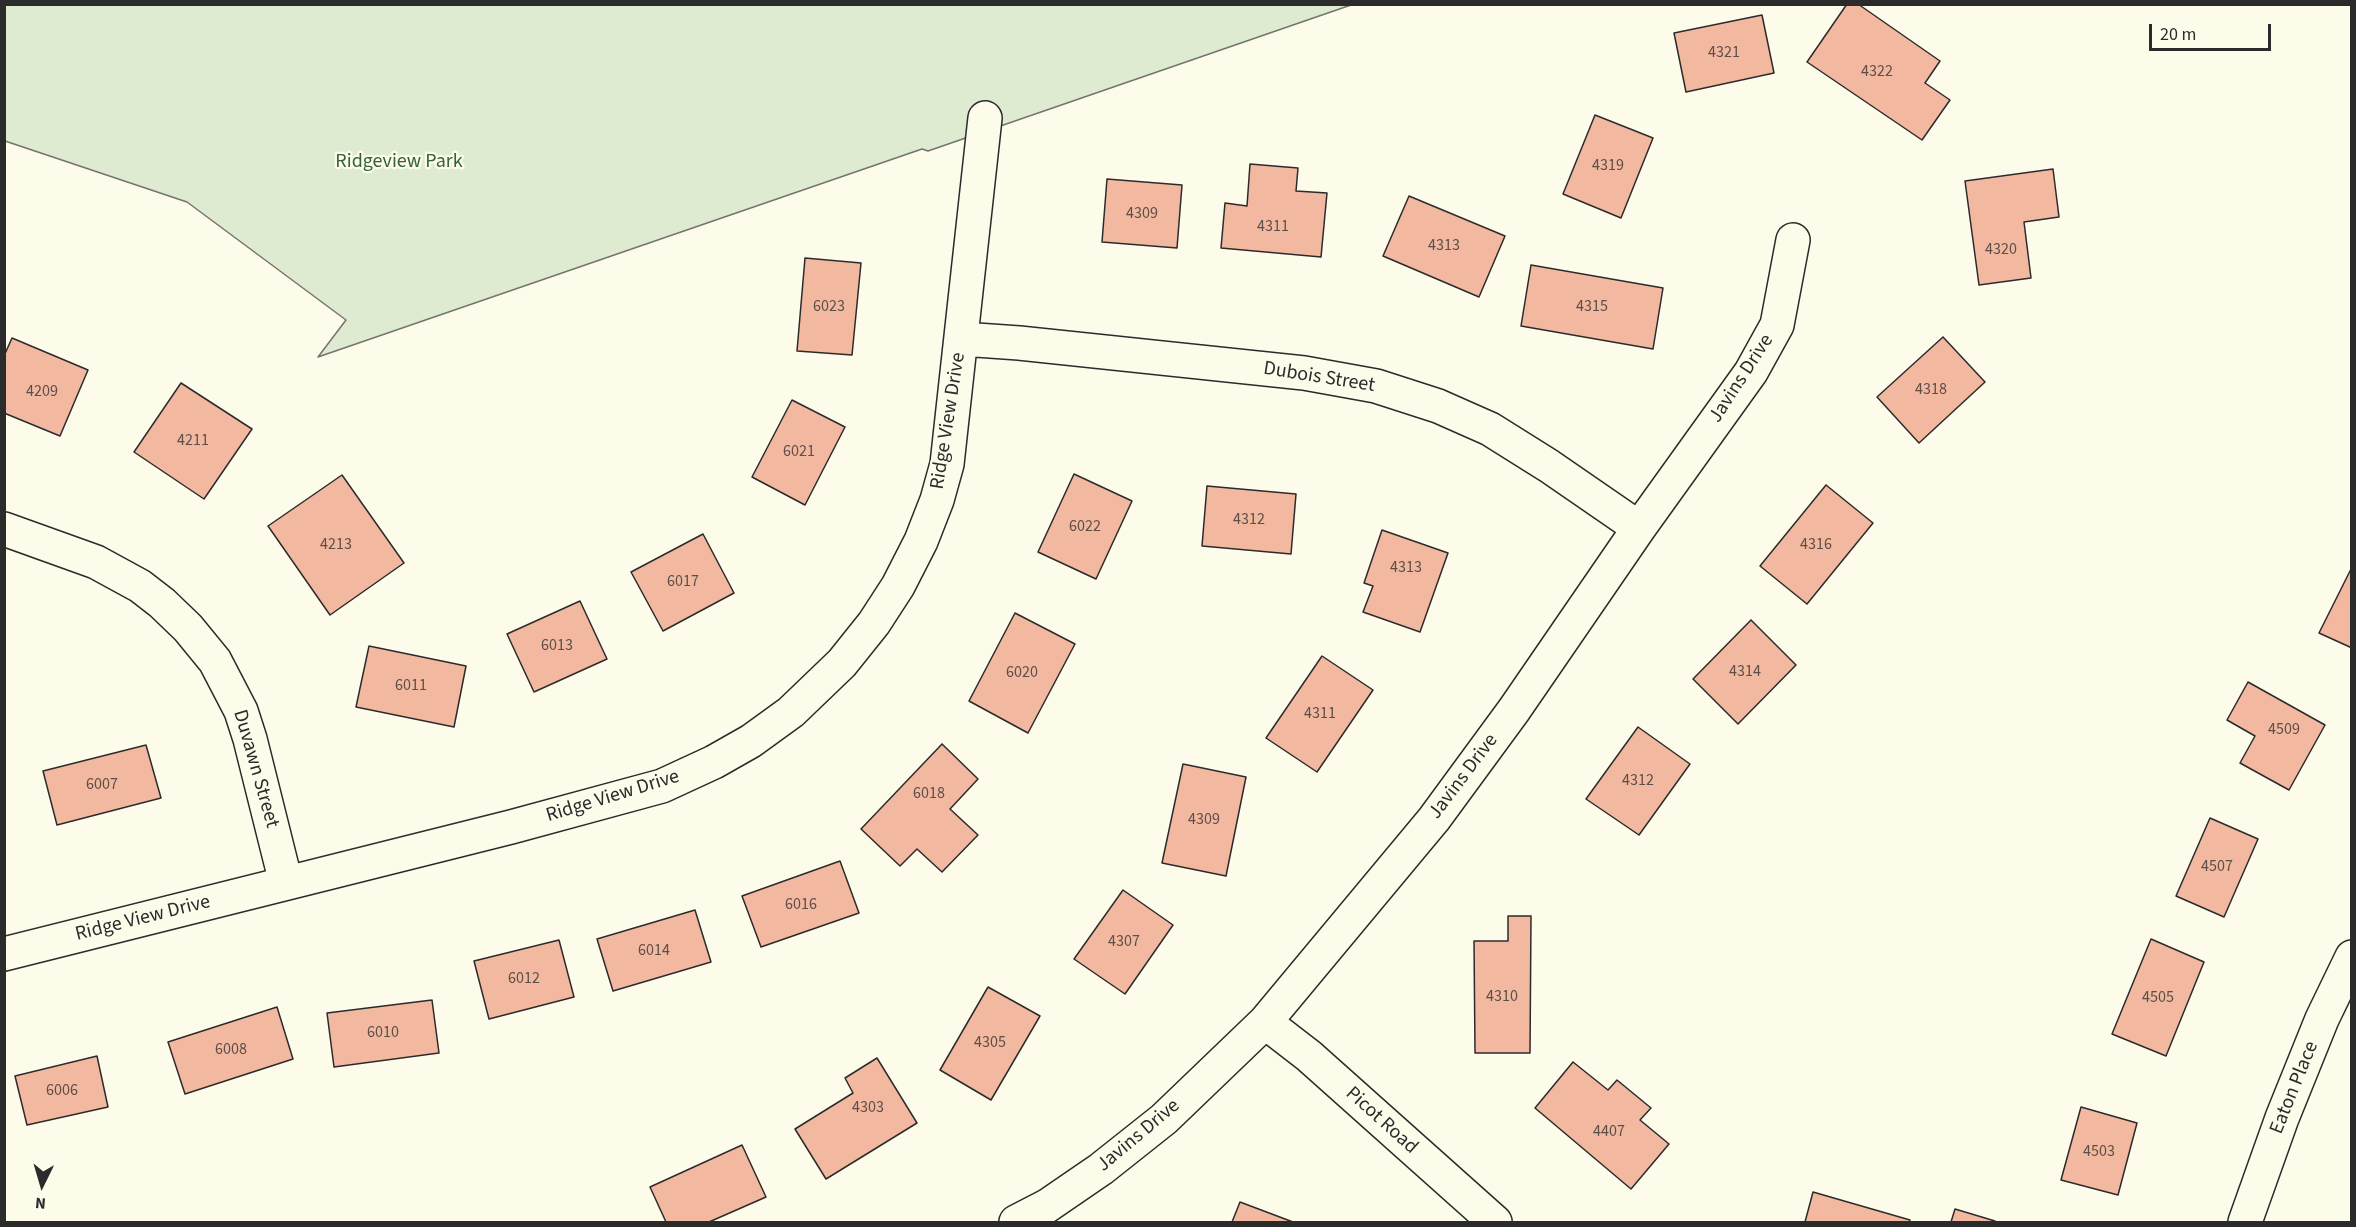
<!DOCTYPE html>
<style>
body{margin:0}
#map{position:relative;width:2356px;height:1227px;overflow:hidden;background:#fdfbea;font-family:"Source Sans 3",sans-serif}
canvas{display:block}
.frame{position:absolute;inset:0;border:6px solid #2b2b2b;pointer-events:none}
.north{position:absolute;left:12px;top:1155px;width:60px;height:60px;-webkit-text-stroke:4px #fdfbea;paint-order:stroke;rotate:185deg;font-size:16px;font-weight:700;line-height:24px;text-align:center;color:#2b2b2b}
.north::after{content:'';display:block;margin:auto;width:21px;height:27px;background:#2b2b2b;clip-path:polygon(50% 0,100% 100%,50% 72%,0 100%)}
.scale{position:absolute;left:2149px;top:24px;width:122px;height:27px;box-sizing:border-box;border:3px solid #2b2b2b;border-top:0;padding-left:8px;font-size:18px;line-height:21px;white-space:nowrap;color:#2b2b2b;-webkit-text-stroke:4px #fdfbea;paint-order:stroke}
</style>
<div id="map">
<canvas width="2356" height="1227"></canvas>
<div class="frame"></div>
<div class="north">N</div>
<div class="scale">20 m</div>
</div>
<script>
const c = document.querySelector('canvas').getContext('2d');
c.lineJoin = 'round';
function paint(path, color) { c.fillStyle = color; c.fill(path, 'evenodd'); }
const toPath = rows => new Path2D(rows.map(r => 'M' + r).join(''));
function stroke(path, color, width, dash) { c.strokeStyle = color; c.lineWidth = width; c.lineCap = dash ? 'butt' : 'round'; c.setLineDash(dash || []); c.stroke(path); }
function label(font, color, halo, rows, align = 'center') {
  c.font = font + ' "Source Sans 3",sans-serif'; c.lineWidth = 4.5; c.setLineDash([]); c.textBaseline = 'middle'; c.strokeStyle = halo; c.fillStyle = color; for (const [text, x, y, turn = 0] of rows) {
    c.save(); c.translate(x, y); c.rotate((+turn || 0) * Math.PI / 180); c.textAlign = isNaN(turn) ? turn : align; if (halo) c.strokeText(text, 0, 0); c.fillText(text, 0, 0); c.restore();
  }
}
const green = toPath([
 [5,5,1351,5,928,151,922,149,318,357,346,320,187,202,5,141,5,5]
]);
const building = toPath([
 [1847,4,1858,4,1940,61,1925,83,1950,100,1922,140,1807,62,1847,4],
 [1762,15,1774,73,1686,92,1674,33,1762,15],
 [1595,115,1653,138,1621,218,1563,194,1595,115],
 [1250,164,1298,168,1296,191,1327,193,1321,257,1221,248,1225,203,1247,206,1250,164],
 [2053,169,2059,217,2024,222,2031,278,1979,285,1965,181,2053,169],
 [1107,179,1182,185,1177,248,1102,242,1107,179],
 [1409,196,1505,236,1479,297,1383,256,1409,196],
 [805,258,861,263,852,355,797,351,805,258],
 [1531,265,1663,288,1653,349,1521,326,1531,265],
 [1943,337,1985,382,1919,443,1877,397,1943,337],
 [12,338,88,370,60,436,4,413,4,356,12,338],
 [181,383,252,429,204,499,134,452,181,383],
 [792,400,845,427,805,505,752,477,792,400],
 [1074,474,1132,501,1096,579,1038,552,1074,474],
 [342,475,404,563,330,615,268,526,342,475],
 [1826,485,1873,523,1807,604,1760,566,1826,485],
 [1207,486,1296,494,1291,554,1202,546,1207,486],
 [1382,530,1448,553,1420,632,1363,612,1373,586,1364,583,1382,530],
 [703,534,734,593,663,631,631,572,703,534],
 [2352,567,2352,648,2319,633,2352,567],
 [580,601,607,659,534,692,507,634,580,601],
 [1015,613,1075,644,1028,733,969,701,1015,613],
 [1751,620,1796,665,1738,724,1693,679,1751,620],
 [369,646,466,666,454,727,356,707,369,646],
 [1322,656,1373,690,1317,772,1266,738,1322,656],
 [2248,682,2325,725,2289,790,2240,763,2255,736,2227,720,2248,682],
 [1638,727,1690,764,1639,835,1586,799,1638,727],
 [942,744,978,779,950,809,978,835,942,872,917,849,900,866,861,829,942,744],
 [146,745,161,798,57,825,43,771,146,745],
 [1183,764,1246,777,1226,876,1162,863,1183,764],
 [2210,818,2258,839,2224,917,2176,896,2210,818],
 [840,861,859,913,761,947,742,896,840,861],
 [1123,890,1173,925,1125,994,1074,959,1123,890],
 [695,910,711,962,613,991,597,939,695,910],
 [1508,916,1531,916,1530,1053,1475,1053,1474,941,1508,941,1508,916],
 [2151,939,2204,962,2166,1056,2112,1034,2151,939],
 [559,940,574,997,489,1019,474,961,559,940],
 [988,987,1040,1016,991,1100,940,1070,988,987],
 [432,1000,439,1053,334,1067,327,1013,432,1000],
 [277,1007,293,1059,185,1094,168,1042,277,1007],
 [97,1056,108,1107,27,1125,15,1076,97,1056],
 [877,1058,917,1123,826,1179,795,1129,853,1093,845,1078,877,1058],
 [1573,1062,1608,1090,1617,1080,1651,1108,1640,1120,1669,1144,1631,1189,1535,1108,1573,1062],
 [2081,1107,2137,1123,2118,1195,2061,1180,2081,1107],
 [742,1145,766,1197,709,1222,666,1222,650,1187,742,1145],
 [1813,1192,1910,1220,1909,1222,1805,1222,1813,1192],
 [1240,1202,1293,1222,1232,1222,1240,1202],
 [1955,1209,1995,1221,1995,1222,1951,1222,1955,1209]
]);
const minor = toPath([
 [962,339,1019,343,1304,373,1376,386,1438,406,1490,429,1549,466,1639,528],
 [4,529,96,562,140,586,162,603,188,628,215,661,241,711,250,739,286,883],
 [4,954,511,827,662,786,714,762,751,741,791,712,842,663,874,623,898,586,921,541,937,500,947,464,985,118],
 [1265,1022,1309,1056,1495,1222],
 [1016,1222,1047,1206,1101,1169,1164,1119,1265,1022,1434,819,1514,710,1639,528,1751,372,1777,325,1793,240],
 [2245,1222,2282,1118,2322,1019,2352,957]
]);
const numberNames = [
 ["4321",1724,53],
 ["4322",1877,72],
 ["4319",1608,166],
 ["4309",1142,214],
 ["4311",1273,227],
 ["4313",1444,246],
 ["4320",2001,250],
 ["6023",829,307],
 ["4315",1592,307],
 ["4318",1931,390],
 ["4209",42,392],
 ["4211",193,441],
 ["6021",799,452],
 ["4312",1249,520],
 ["6022",1085,527],
 ["4213",336,545],
 ["4316",1816,545],
 ["4313",1406,568],
 ["6017",683,582],
 ["6013",557,646],
 ["4314",1745,672],
 ["6020",1022,673],
 ["6011",411,686],
 ["4311",1320,714],
 ["4509",2284,730],
 ["4312",1638,781],
 ["6007",102,785],
 ["6018",929,794],
 ["4309",1204,820],
 ["4507",2217,867],
 ["6016",801,905],
 ["4307",1124,942],
 ["6014",654,951],
 ["6012",524,979],
 ["4310",1502,997],
 ["4505",2158,998],
 ["6010",383,1033],
 ["4305",990,1043],
 ["6008",231,1050],
 ["6006",62,1091],
 ["4303",868,1108],
 ["4407",1609,1132],
 ["4503",2099,1152]
];
const parkNames = [
 ["Ridgeview Park",399,163]
];
const streetNames = [
 ["Dubois Street",1319,378,9],
 ["Javins Drive",1742,379,-57],
 ["Ridge View Drive",949,421,-81],
 ["Duvawn Street",255,769,74],
 ["Javins Drive",1464,777,-53],
 ["Ridge View Drive",613,797,-17],
 ["Ridge View Drive",143,919,-14],
 ["Eaton Place",2295,1088,-68],
 ["Picot Road",1381,1121,42],
 ["Javins Drive",1139,1136,-40]
];
paint(green, '#deebd1');
stroke(green, '#74746e', 1.5);
paint(building, '#f2b8a0');
stroke(building, '#2b2b2b', 1.5);
stroke(minor, '#2b2b2b', 36);
stroke(minor, '#fdfbea', 33);
label('16px', '#5d4e48', null, numberNames);
label('20px', '#34623c', '#fdfbea', parkNames);
label('20px', '#2b2b2b', '#fdfbea', streetNames);
</script>
